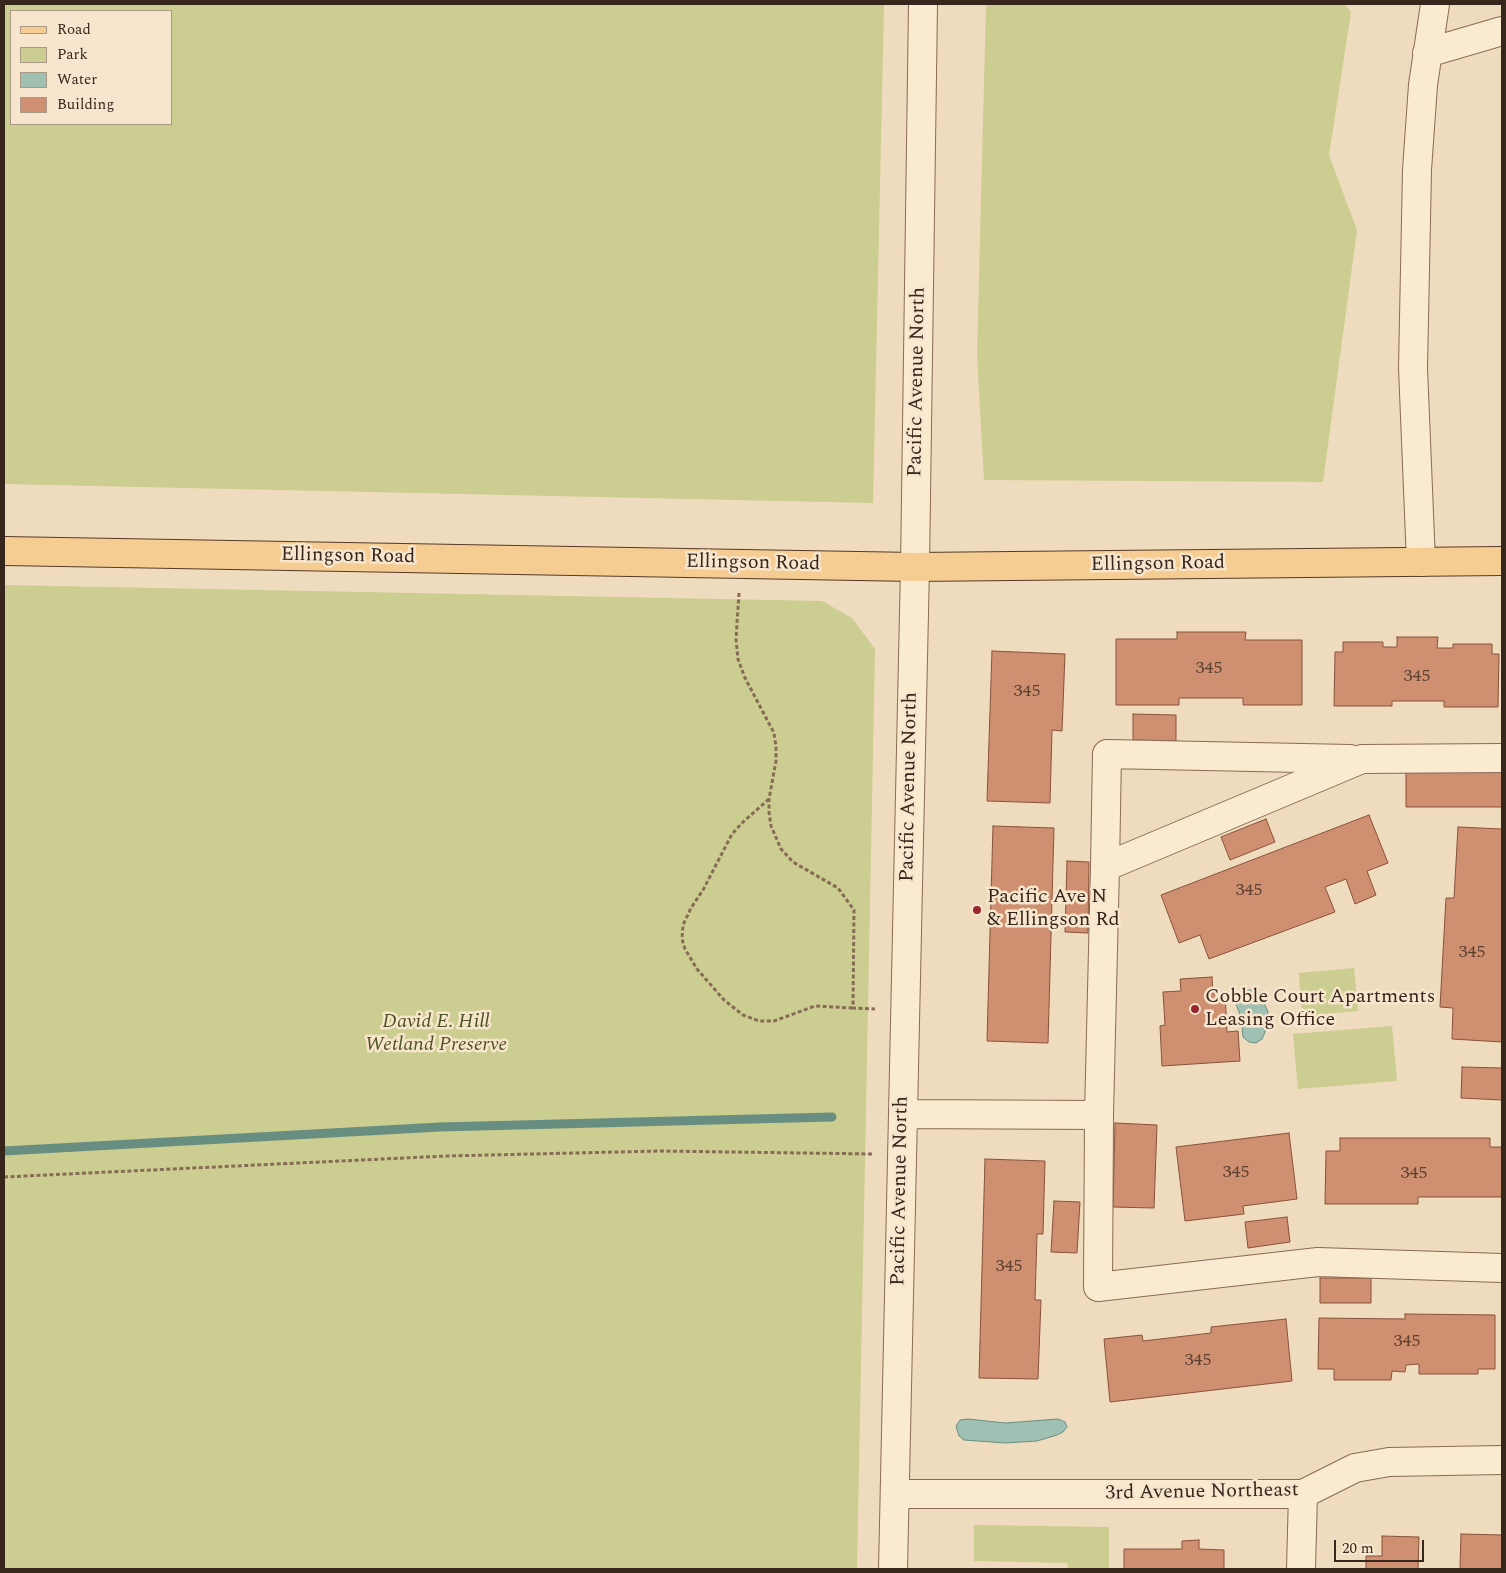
<!DOCTYPE html>
<style>
body{margin:0}
#map{position:relative;width:1506px;height:1573px;overflow:hidden;background:#efdbbd;font-family:Spectral,serif}
canvas{display:block}
.frame{position:absolute;inset:0;border:5px solid #36261b;pointer-events:none}
.legend{position:absolute;left:10px;top:10px;width:162px;height:115px;box-sizing:border-box;background:#f7e6cd;border:1px solid #aa9986;margin:0;padding:6px 9px;list-style:none;font-size:15px;color:#36261b}
.legend li{display:flex;align-items:center;gap:10px;height:25px}
.legend b{width:25px;border:1px solid #aa9986}
.scale{position:absolute;left:1334px;top:1540px;width:90px;height:22px;box-sizing:border-box;border:2px solid #36261b;border-top:0;padding-left:6px;font-size:15px;line-height:18px;white-space:nowrap;color:#36261b;-webkit-text-stroke:4px #f7e6cd;paint-order:stroke}
</style>
<div id="map">
<canvas width="1506" height="1573"></canvas>
<div class="frame"></div>
<ul class="legend">
<li><b style="height:6px;background:#f5cd92"></b>Road</li>
<li><b style="height:14px;background:#cccd91"></b>Park</li>
<li><b style="height:14px;background:#a1c0b4"></b>Water</li>
<li><b style="height:14px;background:#cf8f71"></b>Building</li>
</ul>
<div class="scale">20 m</div>
</div>
<script>
const c = document.querySelector('canvas').getContext('2d');
c.lineJoin = 'round';
function paint(path, color) { c.fillStyle = color; c.fill(path, 'evenodd'); }
const toPath = rows => new Path2D(rows.map(r => 'M' + r).join(''));
function stroke(path, color, width, dash) { c.strokeStyle = color; c.lineWidth = width; c.lineCap = dash ? 'butt' : 'round'; c.setLineDash(dash || []); c.stroke(path); }
function label(font, color, halo, rows, align = 'center') {
  c.font = font + ' Spectral,serif'; c.lineWidth = 5; c.setLineDash([]); c.textBaseline = 'middle'; c.strokeStyle = halo; c.fillStyle = color; for (const [text, x, y, turn = 0] of rows) {
    c.save(); c.translate(x, y); c.rotate((+turn || 0) * Math.PI / 180); c.textAlign = isNaN(turn) ? turn : align; if (halo) c.strokeText(text, 0, 0); c.fillText(text, 0, 0); c.restore();
  }
}
const green = toPath([
 [4,4,884,4,873,503,4,484],
 [171,11,171,124,11,124,11,11],
 [986,4,1345,4,1351,12,1329,155,1357,230,1323,482,984,480,977,355],
 [4,585,822,601,852,618,875,649,857,1569,4,1569],
 [1354,968,1358,1011,1302,1016,1299,973],
 [1392,1026,1397,1081,1298,1089,1293,1034],
 [974,1525,1109,1527,1109,1569,1068,1569,1067,1563,974,1561]
]);
const water = toPath([
 [1244,990,1253,990,1260,993,1268,1012,1265,1032,1262,1039,1256,1043,1249,1042,1243,1037,1241,1017,1235,1002,1238,995,1244,990],
 [968,1419,1005,1423,1058,1419,1065,1422,1067,1427,1063,1432,1057,1435,1037,1441,1005,1443,964,1440,959,1436,956,1426,960,1420,968,1419]
]);
const stream = toPath([
 [4,1151,440,1127,832,1117]
]);
const building = toPath([
 [1177,632,1246,632,1245,640,1302,640,1302,705,1243,705,1243,698,1179,698,1179,705,1116,705,1116,639,1177,639,1177,632],
 [1397,637,1438,637,1437,648,1453,648,1453,644,1492,644,1492,654,1499,654,1498,707,1444,707,1444,701,1392,701,1392,706,1334,706,1335,652,1343,652,1343,642,1383,642,1383,647,1397,647,1397,637],
 [992,651,1065,654,1062,731,1052,730,1050,803,987,801,992,651],
 [1133,714,1176,715,1176,741,1133,740,1133,714],
 [1406,772,1502,772,1502,807,1406,807,1406,772],
 [1369,815,1388,863,1367,871,1376,895,1355,904,1346,879,1325,887,1335,912,1209,959,1200,935,1179,943,1161,895,1369,815],
 [1266,819,1275,842,1230,860,1221,837,1266,819],
 [993,826,1054,828,1048,1043,987,1041,993,826],
 [1458,827,1502,829,1502,1042,1452,1039,1453,1008,1440,1007,1446,898,1454,898,1458,827],
 [1067,861,1089,862,1088,933,1065,932,1067,861],
 [1212,977,1213,994,1225,993,1227,1032,1238,1031,1240,1061,1162,1066,1160,1026,1165,1025,1163,992,1181,991,1180,979,1212,977],
 [1462,1067,1502,1068,1502,1100,1461,1098,1462,1067],
 [1115,1123,1157,1125,1154,1208,1113,1207,1115,1123],
 [1289,1133,1297,1199,1243,1206,1244,1214,1185,1221,1176,1147,1289,1133],
 [1340,1138,1490,1138,1490,1147,1502,1147,1502,1197,1418,1197,1418,1204,1325,1204,1326,1151,1340,1151,1340,1138],
 [985,1159,1045,1161,1043,1234,1037,1234,1035,1300,1041,1300,1038,1379,979,1378,985,1159],
 [1054,1201,1080,1202,1077,1253,1051,1252,1054,1201],
 [1287,1217,1290,1242,1248,1248,1245,1222,1287,1217],
 [1320,1278,1371,1278,1371,1303,1320,1303,1320,1278],
 [1405,1314,1495,1315,1495,1369,1478,1369,1478,1374,1419,1374,1419,1364,1406,1365,1405,1372,1392,1371,1391,1380,1334,1380,1334,1369,1318,1369,1319,1318,1405,1319,1405,1314],
 [1286,1319,1292,1381,1110,1402,1104,1339,1142,1335,1143,1341,1211,1333,1211,1327,1286,1319],
 [1461,1534,1502,1535,1502,1569,1460,1569,1461,1534],
 [1382,1536,1419,1537,1418,1569,1366,1569,1366,1556,1382,1556,1382,1536],
 [1199,1540,1199,1549,1224,1550,1224,1569,1124,1569,1124,1549,1182,1549,1182,1541,1199,1540]
]);
const path = toPath([
 [739,593,736,639,738,659,745,678,774,733,776,747,776,761,769,799,769,812,771,826,781,849,793,862,838,888,854,910,853,1008,875,1009],
 [769,799,743,822,732,834,703,890,691,908,683,925,682,939,685,949,697,969,724,1000,743,1015,759,1021,774,1021,815,1006,853,1008],
 [4,1177,446,1156,660,1151,874,1154]
]);
const minor = toPath([
 [1427,53,1502,31],
 [1421,562,1413,368,1417,170,1423,85,1435,4],
 [1502,758,1362,759,1105,867,1099,1115,1098,1287,1318,1262,1502,1268],
 [1105,867,1107,754,1350,759],
 [903,1114,1099,1115],
 [895,1494,1303,1494,1355,1468,1389,1462,1502,1460],
 [893,1569,915,567,923,4],
 [1301,1569,1303,1494]
]);
const major = toPath([
 [4,551,915,567,1502,561]
]);
const markers = [
 [977,910,5,"#99232f"],
 [1195,1009,5,"#99232f"]
];
const numberNames = [
 ["345",1209,669],
 ["345",1417,677],
 ["345",1027,692],
 ["345",1249,891],
 ["345",1472,953],
 ["345",1236,1173],
 ["345",1414,1174],
 ["345",1009,1267],
 ["345",1407,1342],
 ["345",1198,1361]
];
const streetNames = [
 ["Pacific Avenue North",918,382,-89],
 ["Ellingson Road",348,557,1],
 ["Ellingson Road",753,564,1],
 ["Ellingson Road",1158,565,-1],
 ["Pacific Avenue North",910,787,-89],
 ["Pacific Avenue North",901,1191,-89],
 ["3rd Avenue Northeast",1202,1493,-1]
];
const poiNames = [
 ["Pacific Ave N",987,898],
 ["& Ellingson Rd",987,921],
 ["Cobble Court Apartments",1205,998],
 ["Leasing Office",1205,1021]
];
const parkNames = [
 ["David E. Hill",436,1023],
 ["Wetland Preserve",436,1046]
];
paint(green, '#cccd91');
paint(water, '#a1c0b4');
stroke(water, '#688e81', 1);
stroke(stream, '#688e81', 9);
paint(building, '#cf8f71');
stroke(building, '#88523a', 1);
stroke(minor, '#886b56', 30);
stroke(major, '#553a2a', 30);
stroke(path, '#886b56', 3, [4, 2.5]);
stroke(minor, '#faead0', 28);
stroke(major, '#f5cd92', 28);
for (const [x, y, r, color] of markers) { const dot = new Path2D(); dot.arc(x, y, r, 0, 2 * Math.PI); c.fillStyle = color; c.fill(dot); stroke(dot, '#f7e6cd', 2); }
label('18px', '#5c4030', null, numberNames);
label('20px', '#36261b', '#f7e6cd', streetNames);
label('20px', '#36261b', '#f7e6cd', poiNames, 'left');
label('italic 20px', '#4c5421', '#f7e6cd', parkNames);
</script>
